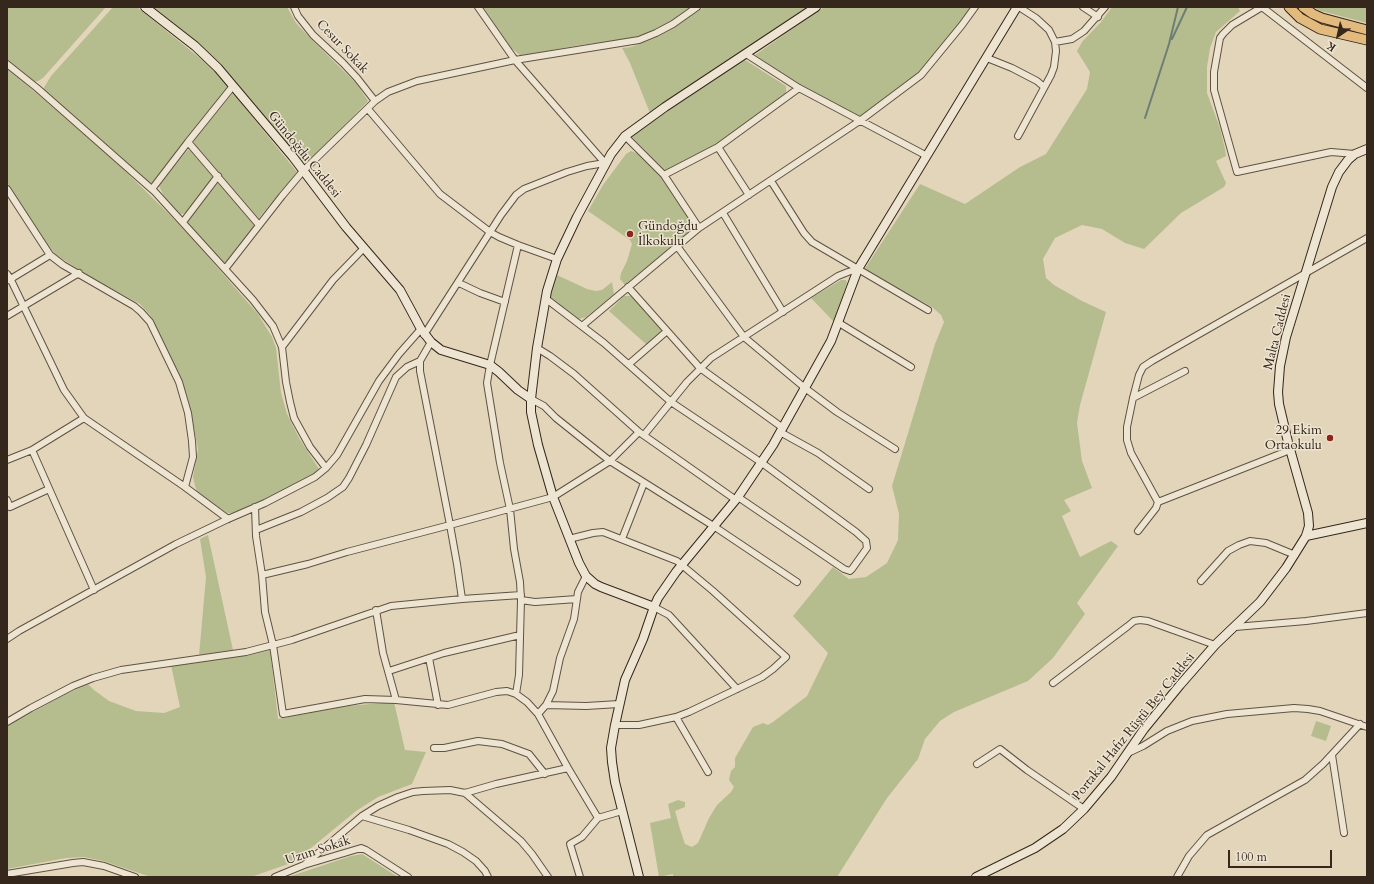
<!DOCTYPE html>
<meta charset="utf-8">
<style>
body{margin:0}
#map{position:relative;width:1374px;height:884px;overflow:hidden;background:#e3d5ba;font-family:Cardo,serif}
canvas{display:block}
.frame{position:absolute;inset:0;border:8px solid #35271b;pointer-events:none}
.north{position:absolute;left:1318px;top:16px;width:40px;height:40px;-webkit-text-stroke:3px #ede4d2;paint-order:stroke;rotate:214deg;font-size:11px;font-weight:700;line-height:16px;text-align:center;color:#35271b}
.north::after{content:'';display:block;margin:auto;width:14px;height:18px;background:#35271b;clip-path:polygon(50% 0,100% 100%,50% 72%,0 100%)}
.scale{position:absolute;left:1228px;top:850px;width:104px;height:18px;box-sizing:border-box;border:2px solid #35271b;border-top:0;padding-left:5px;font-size:12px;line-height:14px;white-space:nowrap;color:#35271b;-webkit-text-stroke:3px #ede4d2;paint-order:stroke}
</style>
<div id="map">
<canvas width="1374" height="884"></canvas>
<div class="frame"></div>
<div class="north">K</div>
<div class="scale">100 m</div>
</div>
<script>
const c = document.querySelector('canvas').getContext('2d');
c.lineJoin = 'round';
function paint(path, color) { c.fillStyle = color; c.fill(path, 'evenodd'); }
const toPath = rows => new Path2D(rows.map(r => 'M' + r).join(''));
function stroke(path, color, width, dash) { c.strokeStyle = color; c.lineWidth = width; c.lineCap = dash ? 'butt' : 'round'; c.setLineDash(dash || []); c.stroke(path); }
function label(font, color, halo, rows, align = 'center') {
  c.font = font + ' Cardo,serif'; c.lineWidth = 3; c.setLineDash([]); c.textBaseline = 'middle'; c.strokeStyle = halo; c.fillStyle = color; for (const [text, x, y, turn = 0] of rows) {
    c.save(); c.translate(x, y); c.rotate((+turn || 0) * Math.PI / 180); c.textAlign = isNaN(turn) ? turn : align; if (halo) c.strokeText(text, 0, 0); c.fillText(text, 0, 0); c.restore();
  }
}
const green = toPath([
 [7,7,106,7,43,78,38,81,34,82,7,59],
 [113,7,137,7,201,59,216,73,228,87,155,180,150,184,43,89,51,76],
 [153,7,287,7,296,23,312,40,356,83,368,101,313,157,307,160,302,161,226,70,192,38],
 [483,7,690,7,672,21,639,37,574,46,521,56,511,48],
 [704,7,808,7,650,113,630,63,622,48,631,47,655,38,674,27],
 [824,7,972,7,966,16,919,73,861,118,795,82,755,55],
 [1112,7,1238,7,1240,11,1216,32,1210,48,1207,67,1207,93,1220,128,1225,149,1226,156,1216,161,1226,183,1224,187,1181,213,1144,249,1125,243,1102,229,1082,225,1055,238,1043,259,1046,278,1054,285,1082,301,1106,312,1080,405,1077,423,1082,461,1092,488,1064,500,1071,511,1062,516,1080,557,1111,541,1118,546,1077,603,1085,614,1053,658,1028,681,954,712,940,721,925,739,918,759,887,798,837,877,673,877,673,874,659,877,650,823,671,818,668,804,678,800,685,802,685,807,675,811,680,829,685,844,692,847,698,843,709,818,717,805,731,792,734,787,729,780,731,771,735,767,735,758,753,727,763,723,768,725,773,722,807,696,828,653,793,616,833,567,849,579,866,577,887,563,898,540,899,514,892,486,935,344,944,322,941,315,932,307,864,270,920,184,965,204,1020,167,1046,154,1087,89,1090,72,1077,51,1082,42,1101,22],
 [1313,7,1367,7,1367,23,1321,11],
 [745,60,786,86,786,94,716,145,665,171,631,136],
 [7,68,114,160,170,215,195,242,258,314,272,337,276,348,281,393,287,414,299,438,319,469,311,476,258,504,231,513,227,513,202,496,197,491,195,486,193,477,198,449,188,399,181,379,150,315,140,304,89,276,56,255,41,237,7,182],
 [233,93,297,172,258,219,194,145,194,140],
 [188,150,190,150,212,176,213,178,194,203,186,212,183,214,180,214,164,196,159,186,185,153],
 [631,151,639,154,664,179,692,224,693,228,625,285,620,279,621,273,627,261,632,244,630,240,588,211,603,185,626,154],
 [218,183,221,184,254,222,255,226,229,260,223,263,189,224,188,221],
 [557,275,587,289,596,291,602,290,612,282,614,294,586,317,579,319,549,298],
 [841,280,846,280,847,283,834,322,811,298],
 [624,296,631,296,661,329,662,331,647,345,609,311],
 [208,535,233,650,199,655,206,577,200,539],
 [270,649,278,719,347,706,394,702,405,750,426,752,412,784,378,797,356,811,294,862,251,877,151,877,103,861,84,857,66,858,7,869,7,726,64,695,88,684,94,690,109,701,136,711,164,713,180,707,171,665],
 [1316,721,1331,726,1326,741,1311,736],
 [362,854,398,877,288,877,351,856]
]);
const stream = toPath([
 [1172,39,1187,7],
 [1145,118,1169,44,1178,7]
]);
const street = toPath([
 [294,7,298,16,313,35,343,63,357,78,375,101],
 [478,7,515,60,605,163],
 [1083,7,1098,17],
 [1055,42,1072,39,1084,31,1105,7],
 [746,54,799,88,927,156],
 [987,58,1012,68,1037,81,1044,87],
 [7,64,37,88,155,192,253,300,273,326,282,347,286,382,290,402,294,418,310,447,326,468],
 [233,86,188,142,259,225],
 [368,109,440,194,490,232,499,237,518,245,557,259],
 [625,136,664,175,699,228],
 [1018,136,1051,75,1054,67,1056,51,1055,42,1049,30,1036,18,1019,7],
 [718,147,749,195],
 [1355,154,1331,152,1237,172,1214,90,1214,72,1220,38,1223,34,1232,25,1262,7,1367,88],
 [664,175,718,147,799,88],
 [771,181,804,233,812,242,928,310],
 [7,189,50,255,63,265,134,306,141,312,150,322,179,382,188,413,192,441,193,457,185,487],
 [152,189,188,142],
 [723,213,783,312],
 [183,222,218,176],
 [677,246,744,337,805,388,837,412,895,449],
 [225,269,282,196,303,171,375,101,388,92,417,81,515,60,639,40,656,33,673,24,697,7],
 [7,274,10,278,64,390,84,418,185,487,228,519],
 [9,280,50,255],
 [459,283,480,293,505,302],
 [628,287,700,368,783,428],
 [545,298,604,343,671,402,762,463,856,532,866,541,867,548,852,569,850,571,844,569,738,497],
 [7,316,79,273],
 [839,323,911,367],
 [582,326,699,228,861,120,921,75,962,25,975,7],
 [424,335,501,215,516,195,524,189,567,172,587,166,605,163],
 [431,342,420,361,420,371,450,525,457,564,462,599],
 [282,347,333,280,364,248],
 [537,348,550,356,574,374,639,432,736,500],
 [629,364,667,331],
 [1133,398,1185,371],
 [531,399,544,406,556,418,610,461,715,527,797,582],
 [780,432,818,453,869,489],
 [644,435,687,382,711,358,838,276,848,272,858,269],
 [32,450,94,590],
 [7,460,32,450,84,418],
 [7,500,10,507,49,489],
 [1158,502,1131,453,1127,440,1127,427,1133,398,1139,375,1143,367,1152,361,1367,238],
 [255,507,256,536,262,575,265,612,273,645,283,714,365,699,396,700],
 [256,530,301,512,327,498,343,487,349,478,366,445,396,377,407,367,420,361],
 [1138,531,1156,508,1158,502,1290,450],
 [569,539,593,533,603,532,677,561,713,591,786,657,773,669,762,677,689,712,676,717,639,725,615,725],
 [622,539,644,483],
 [262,575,308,564,347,552,450,525,553,497,610,461,639,432],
 [1201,581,1228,551,1239,545,1250,541,1266,543,1295,555],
 [521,600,535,602,577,599],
 [654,607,669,615,737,689],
 [376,610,383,653,396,700,448,705,496,692,507,691,516,694,527,702,538,714,568,768,598,818],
 [1235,627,1306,621,1367,613],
 [7,639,19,631,176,544,228,519,265,503,315,477,326,468,337,455,379,381,399,354,421,329],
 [429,658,438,705],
 [389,671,444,653,520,635],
 [1053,683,1128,626,1134,621,1140,620,1148,621,1215,645],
 [516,694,519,675,521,600,520,582,514,549,510,509,500,463,487,383,490,365,518,245],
 [546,705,586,706,619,704],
 [538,714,546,705,553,691,560,658,574,619,578,592,586,576],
 [676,717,708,772],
 [7,722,31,708,73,686,93,678,121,670,246,652,292,640,391,606,462,599,521,595],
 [434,748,444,748,478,741,502,744,529,754,545,774],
 [1128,753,1143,746,1167,731,1192,721,1227,714,1294,708,1308,709,1320,711,1367,727],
 [1332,755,1344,833],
 [977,764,1000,749,1027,770,1084,809],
 [465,793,521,841,532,854,548,877],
 [362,816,409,830,448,844,463,852,476,861,485,871,488,877],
 [304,865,362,816,378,806,398,797,413,792,423,791,450,790,465,793,496,784,568,768],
 [7,874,73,863,83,862,104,866,135,877],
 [275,877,304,865,361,848,366,850,408,877],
 [580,877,570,844,582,837,598,818,622,811],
 [1177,877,1189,856,1207,835,1305,780,1323,764,1360,724]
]);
const secondary = toPath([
 [145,7,195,46,218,68,293,157,346,227,400,290,421,329,431,342,441,350,490,365,499,372,518,390,531,399],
 [1306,536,1367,523],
 [654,607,601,587,595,584,586,576,579,563,553,497,538,445,531,412,531,399,537,348,547,291,557,259,577,217,611,154,625,136,665,107,816,7],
 [639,877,615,782,612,762,611,748,615,725,625,680,643,639,654,607,658,598,676,572,738,497,773,445,831,341,858,269,1017,7],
 [976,877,1035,848,1063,829,1084,809,1111,777,1144,729,1180,685,1215,645,1260,602,1286,568,1306,536,1309,526,1308,513,1288,442,1279,404,1278,392,1280,366,1286,337,1332,187,1339,172,1348,160,1355,154,1367,149]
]);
const primary = toPath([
 [1289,7,1300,18,1320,29,1367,40],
 [1303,7,1313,14,1322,18,1367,30]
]);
const markers = [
 [630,234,4,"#8f2418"],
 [1330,438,4,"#8f2418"]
];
const streetNames = [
 ["Cesur Sokak",342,47,46],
 ["Gündoğdu Caddesi",304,155,51],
 ["Malta Caddesi",1278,332,-76],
 ["Portakal Hafız Rüştü Bey Caddesi",1134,727,-51],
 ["Uzun Sokak",318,851,-18]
];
const poiNames = [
 ["Gündoğdu",638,227],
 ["İlkokulu",638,242],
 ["29 Ekim",1322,431,"right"],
 ["Ortaokulu",1322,446,"right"]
];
paint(green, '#b5bd8f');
stroke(stream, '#6f7e75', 2);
stroke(street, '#605243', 8);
stroke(secondary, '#35271b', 10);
stroke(primary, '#35271b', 11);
stroke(street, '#ede4d2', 6);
stroke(secondary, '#ede4d2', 8);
stroke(primary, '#e2ba7d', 9);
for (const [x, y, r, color] of markers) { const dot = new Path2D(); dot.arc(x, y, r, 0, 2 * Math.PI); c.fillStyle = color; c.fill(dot); stroke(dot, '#ede4d2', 1.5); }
label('13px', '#35271b', '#ede4d2', streetNames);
label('13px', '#35271b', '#ede4d2', poiNames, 'left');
</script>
